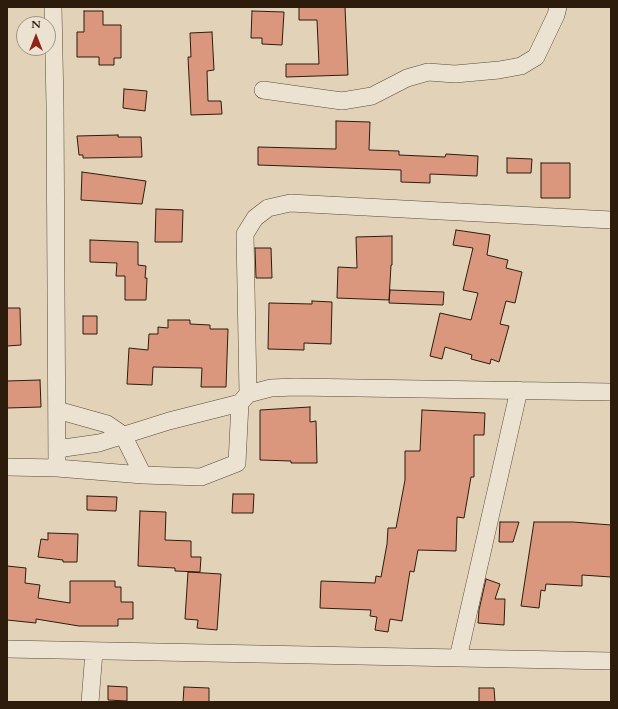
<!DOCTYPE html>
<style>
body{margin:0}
#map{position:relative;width:618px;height:709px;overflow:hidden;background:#e1d2b8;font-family:Cardo,serif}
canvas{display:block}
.frame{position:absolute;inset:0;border:8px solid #2d1c0c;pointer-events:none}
.north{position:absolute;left:16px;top:16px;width:40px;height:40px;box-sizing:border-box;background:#ece2d1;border:1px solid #a09382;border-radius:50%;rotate:0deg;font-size:11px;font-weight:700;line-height:16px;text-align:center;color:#2d1c0c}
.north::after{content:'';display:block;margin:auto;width:14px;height:18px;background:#8f2418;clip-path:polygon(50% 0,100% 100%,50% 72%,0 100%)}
</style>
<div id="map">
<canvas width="618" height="709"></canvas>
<div class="frame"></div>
<div class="north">N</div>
</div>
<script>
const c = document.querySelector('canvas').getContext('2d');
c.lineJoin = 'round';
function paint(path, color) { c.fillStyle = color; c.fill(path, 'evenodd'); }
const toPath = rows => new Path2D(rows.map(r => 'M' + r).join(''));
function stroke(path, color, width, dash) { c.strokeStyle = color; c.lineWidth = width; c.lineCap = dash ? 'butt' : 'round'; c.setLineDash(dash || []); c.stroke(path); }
const building = toPath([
 [299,7,345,7,348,75,286,77,286,64,319,64,317,20,299,20,299,7],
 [84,11,103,11,103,25,121,25,121,58,114,58,114,65,99,65,99,57,77,57,77,32,84,32,84,11],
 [252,11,284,12,282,45,262,44,262,38,251,38,252,11],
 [212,32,214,70,207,71,208,101,221,101,222,114,191,115,188,57,191,57,190,33,212,32],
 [124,89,147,91,145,111,123,108,124,89],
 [336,121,370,122,369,150,399,151,399,155,445,157,446,154,478,156,477,176,430,174,430,183,401,182,401,170,258,165,258,147,336,149,336,121],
 [118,135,118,137,141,137,142,157,83,158,83,155,79,155,77,136,118,135],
 [507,158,532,159,531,173,507,173,507,158],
 [541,163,570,163,570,198,541,198,541,163],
 [82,172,146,181,142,204,81,200,82,172],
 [156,209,183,210,182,242,155,242,156,209],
 [456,230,490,235,487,255,508,260,506,268,522,272,515,303,506,301,500,324,509,326,499,362,491,359,490,364,471,359,472,355,445,347,442,359,430,356,440,313,471,320,478,293,463,290,473,248,453,245,456,230],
 [392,236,392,265,391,265,389,300,337,298,338,267,357,268,356,237,392,236],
 [90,240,138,242,138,265,146,266,145,278,147,278,146,300,125,300,125,276,116,276,117,263,90,262,90,240],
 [255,248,271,248,272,278,256,278,255,248],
 [390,290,444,292,443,305,389,303,390,290],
 [312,301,332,302,331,344,304,343,304,350,268,349,269,303,312,304,312,301],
 [7,308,20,308,21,345,7,346,7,308],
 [83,316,97,316,97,334,83,334,83,316],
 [168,320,190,320,190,324,210,325,210,329,228,329,226,387,201,387,202,368,153,367,152,385,127,384,129,348,148,350,149,334,158,334,158,327,168,328,168,320],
 [40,380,41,407,7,408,7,381,40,380],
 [310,407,310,422,316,421,317,463,291,463,291,461,260,460,260,410,310,407],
 [422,410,485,413,484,435,474,435,474,477,471,477,464,518,457,517,456,551,418,550,414,572,410,571,402,621,390,619,388,632,375,630,377,617,370,616,371,610,320,608,321,581,375,583,376,576,381,577,387,544,388,528,396,528,405,480,405,451,420,451,422,410],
 [233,494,254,494,253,513,232,513,233,494],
 [87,496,117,497,116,511,87,510,87,496],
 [140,511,166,512,165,540,191,541,191,557,201,557,200,572,175,571,175,568,138,566,140,511],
 [500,522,519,522,513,542,499,542,500,522],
 [534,522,573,522,611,525,611,577,582,575,582,586,546,584,545,591,541,590,539,608,521,606,534,522],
 [48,533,78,534,77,562,63,562,63,560,38,557,41,539,48,540,48,533],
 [7,566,26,568,25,583,40,585,38,598,70,603,70,581,115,581,115,587,121,587,121,602,133,602,133,619,118,619,118,626,79,626,36,619,36,623,7,620,7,566],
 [188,572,221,574,217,630,197,628,198,620,185,619,188,572],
 [486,579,500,584,495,599,505,599,504,625,478,623,479,610,486,579],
 [108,686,127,687,127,701,108,700,108,686],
 [184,687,209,688,209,702,183,702,184,687],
 [479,688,494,688,495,702,479,702,479,688]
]);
const minor = toPath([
 [53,7,55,105,57,468],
 [263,90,342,101,372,96,407,78,428,72,455,74,499,70,521,66,536,57,556,15,558,7],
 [248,394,245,234,255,218,268,208,290,203,611,220],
 [57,410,107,424,123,435,143,475],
 [57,449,99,443,169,421,240,403],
 [7,467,57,468,143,475,201,477,237,463,240,403,248,394,271,388,295,387,611,392],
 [7,649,611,661],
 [458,658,519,390],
 [90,702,94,652]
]);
paint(building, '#db977e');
stroke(building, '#2d1c0c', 1);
stroke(minor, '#5a4a37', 18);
stroke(minor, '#ece2d1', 17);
</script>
